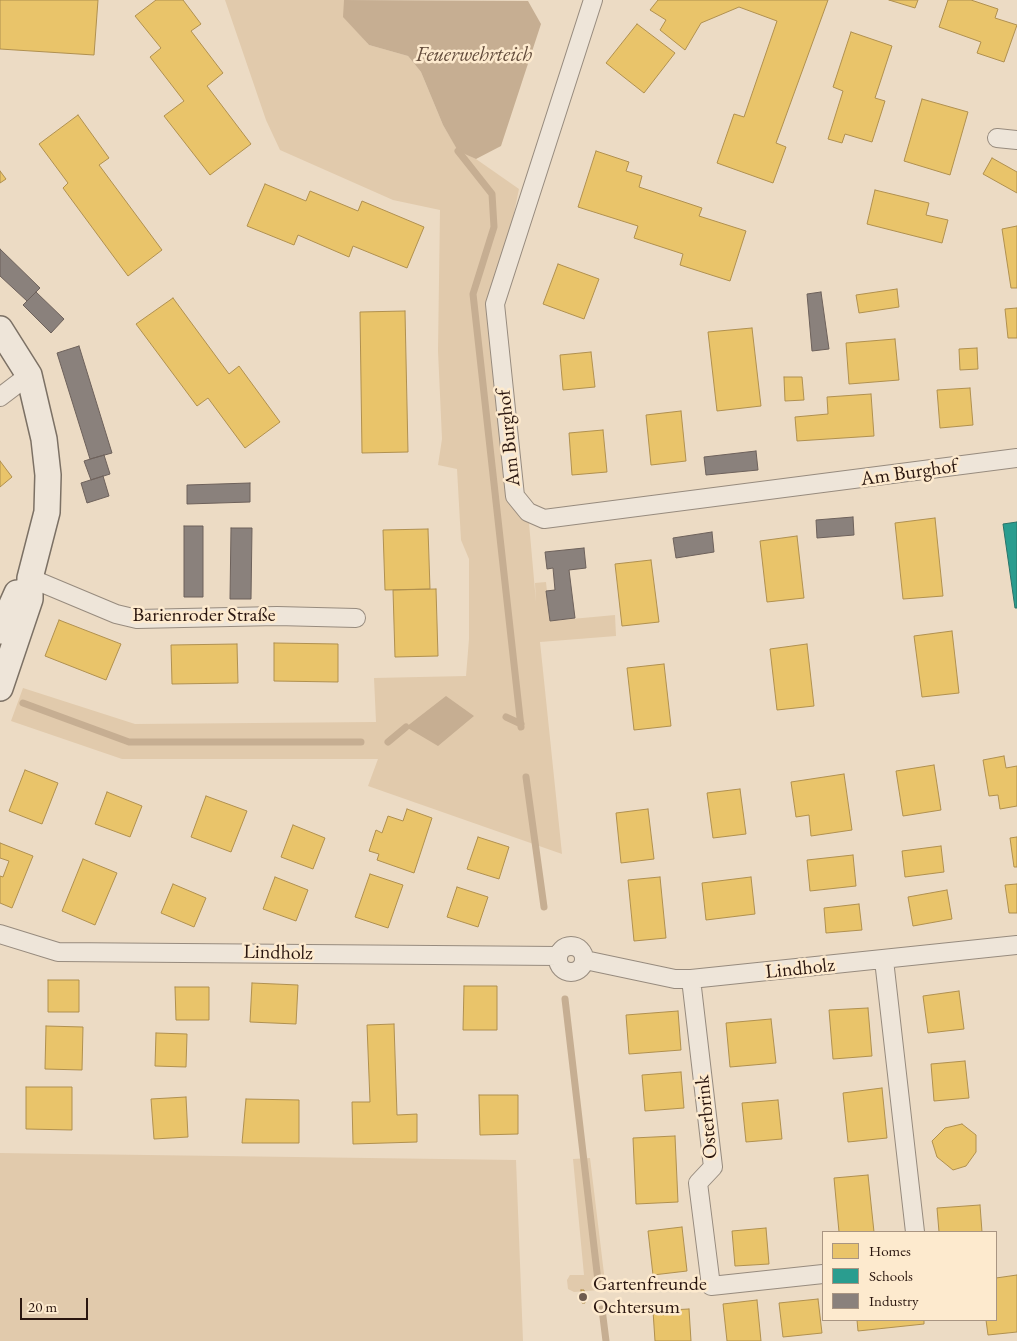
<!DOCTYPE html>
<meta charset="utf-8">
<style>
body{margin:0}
#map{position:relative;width:1017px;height:1341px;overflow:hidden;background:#ecdbc4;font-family:"EB Garamond",serif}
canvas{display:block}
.legend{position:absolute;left:822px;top:1231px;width:175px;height:90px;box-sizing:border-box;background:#fdeace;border:1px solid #a99582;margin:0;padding:6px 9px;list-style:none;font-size:15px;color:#2a160f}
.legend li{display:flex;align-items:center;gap:10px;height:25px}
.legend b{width:25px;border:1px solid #a99582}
.scale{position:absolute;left:20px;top:1298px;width:68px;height:22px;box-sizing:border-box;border:2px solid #2a160f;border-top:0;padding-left:6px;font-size:15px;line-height:18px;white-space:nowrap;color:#2a160f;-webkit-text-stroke:4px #fdeace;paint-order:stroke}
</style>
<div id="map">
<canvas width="1017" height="1341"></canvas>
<ul class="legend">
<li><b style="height:14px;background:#e9c46a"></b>Homes</li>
<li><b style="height:14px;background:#2a9d8f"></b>Schools</li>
<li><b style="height:14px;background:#8a817c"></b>Industry</li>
</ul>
<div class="scale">20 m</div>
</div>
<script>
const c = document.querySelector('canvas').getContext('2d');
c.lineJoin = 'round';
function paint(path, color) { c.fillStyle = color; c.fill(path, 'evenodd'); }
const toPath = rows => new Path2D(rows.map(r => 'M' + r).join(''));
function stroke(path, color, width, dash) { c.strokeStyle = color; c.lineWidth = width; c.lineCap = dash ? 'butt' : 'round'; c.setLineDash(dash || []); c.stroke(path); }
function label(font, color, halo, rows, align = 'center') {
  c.font = font + ' "EB Garamond",serif'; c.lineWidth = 5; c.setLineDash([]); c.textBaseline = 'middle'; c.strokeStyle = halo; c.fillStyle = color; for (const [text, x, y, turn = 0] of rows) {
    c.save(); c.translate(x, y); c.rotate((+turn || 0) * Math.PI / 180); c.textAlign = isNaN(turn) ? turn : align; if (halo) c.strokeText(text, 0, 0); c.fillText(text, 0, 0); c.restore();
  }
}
const green = toPath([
 [225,0,344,0,344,17,369,45,408,56,421,72,443,125,458,150,476,159,519,189,495,304,511,462,528,512,536,602,535,583,546,582,550,621,615,615,616,636,540,642,562,854,368,786,378,759,122,759,11,721,23,688,135,724,376,722,374,678,466,676,469,639,469,559,461,540,457,469,438,465,442,439,438,351,440,210,393,200,280,150,266,120],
 [0,1153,516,1160,523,1341,0,1341],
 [590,1158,605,1282,599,1290,574,1292,568,1289,567,1280,570,1275,584,1275,573,1159]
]);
const water = toPath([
 [344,0,528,1,541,24,501,146,476,159,458,151,443,125,421,72,408,56,369,45,343,17],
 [446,696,474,716,438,746,406,727]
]);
const homes = toPath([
 [0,0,98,0,94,55,0,49,0,0],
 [156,0,183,0,201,24,191,31,223,73,207,86,251,144,210,175,164,116,184,101,150,57,161,48,135,16,156,0],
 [658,0,828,0,776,143,786,147,773,183,717,163,734,114,744,117,777,21,739,7,701,23,685,50,660,30,666,20,650,10,658,0],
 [889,0,918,0,915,8,889,0],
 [948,0,971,0,998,9,995,18,1017,25,1004,62,977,53,981,42,939,27,948,0],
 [637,24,675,53,644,93,606,63,637,24],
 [851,32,892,46,875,98,885,101,872,142,845,134,842,143,828,139,843,91,833,87,851,32],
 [922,99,968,112,950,175,904,161,922,99],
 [78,115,109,158,99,165,162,250,128,276,63,188,68,183,39,144,78,115],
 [596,151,629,162,626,171,642,176,639,187,702,208,699,216,746,231,730,281,680,265,683,254,634,238,638,226,578,207,596,151],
 [992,158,1017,172,1017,193,983,174,992,158],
 [0,171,6,179,0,183,0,171],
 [265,184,306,201,310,191,358,211,362,201,424,227,407,268,353,246,349,257,298,235,294,245,247,226,265,184],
 [875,190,929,203,926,215,948,220,942,243,867,224,875,190],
 [1017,226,1017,288,1011,288,1002,229,1017,226],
 [558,264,599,279,584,319,543,304,558,264],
 [897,289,899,307,859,313,856,295,897,289],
 [173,298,229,374,239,366,280,422,245,448,208,398,197,406,136,324,173,298],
 [1017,308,1017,338,1008,338,1005,309,1017,308],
 [405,311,408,452,362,453,360,312,405,311],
 [752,328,761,406,717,411,708,332,752,328],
 [895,339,899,380,849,384,846,343,895,339],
 [977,348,978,369,960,370,959,349,977,348],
 [591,352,595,387,563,390,560,355,591,352],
 [784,377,802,377,804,400,785,401,784,377],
 [970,388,973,425,940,428,937,390,970,388],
 [871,394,874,436,797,441,795,417,828,414,827,397,871,394],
 [681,411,686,461,651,465,646,415,681,411],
 [603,430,607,472,572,475,569,433,603,430],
 [0,461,12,477,0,487,0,461],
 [935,518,943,596,903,599,895,523,935,518],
 [428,529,430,589,385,590,383,530,428,529],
 [797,536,804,598,767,602,760,541,797,536],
 [651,560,659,622,622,626,615,564,651,560],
 [436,589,438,656,395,657,393,590,436,589],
 [59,620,121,644,106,680,45,656,59,620],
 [952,631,959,693,922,697,914,636,952,631],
 [274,643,338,644,338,682,274,681,274,643],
 [237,644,238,683,172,684,171,645,237,644],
 [807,644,814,706,777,710,770,649,807,644],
 [664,664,671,726,634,730,627,668,664,664],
 [1004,756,1006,768,1017,766,1017,806,1000,809,998,795,989,796,983,760,1004,756],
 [934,765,941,810,903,816,896,771,934,765],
 [25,770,58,783,42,824,9,811,25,770],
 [844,774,852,830,811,836,809,815,796,817,791,782,844,774],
 [740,789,746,834,713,838,707,793,740,789],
 [107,792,142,806,130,837,95,824,107,792],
 [206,796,247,811,231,852,191,837,206,796],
 [407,809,432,818,414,873,377,860,379,854,369,851,376,830,382,833,388,816,403,821,407,809],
 [648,809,654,859,621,863,616,813,648,809],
 [293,825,325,838,313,869,281,857,293,825],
 [478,837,509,847,499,879,467,869,478,837],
 [1017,837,1017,867,1014,867,1010,838,1017,837],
 [0,843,33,856,12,908,0,903,0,876,3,877,9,861,0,858,0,843],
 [941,846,944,872,905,877,902,851,941,846],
 [853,855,856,886,810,891,807,860,853,855],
 [83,859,117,873,95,925,62,911,83,859],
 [370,874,403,885,388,928,355,917,370,874],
 [275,877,308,890,296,921,263,909,275,877],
 [660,877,666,938,634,941,628,880,660,877],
 [751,877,755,914,706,920,702,883,751,877],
 [173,884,206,898,194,927,161,913,173,884],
 [1017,884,1017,913,1009,913,1005,885,1017,884],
 [457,887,488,897,478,927,447,917,457,887],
 [947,890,952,919,913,926,908,897,947,890],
 [859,904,862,930,826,933,824,908,859,904],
 [48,980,79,980,79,1012,48,1012,48,980],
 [252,983,298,985,296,1024,250,1022,252,983],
 [464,986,497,986,497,1030,463,1030,464,986],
 [175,987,209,987,209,1020,176,1020,175,987],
 [959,991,964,1029,928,1033,923,996,959,991],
 [868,1008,872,1056,833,1059,829,1010,868,1008],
 [678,1011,681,1050,629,1054,626,1015,678,1011],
 [771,1019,776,1063,730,1067,726,1023,771,1019],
 [394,1024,397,1115,417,1114,417,1142,353,1144,352,1102,370,1102,367,1025,394,1024],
 [46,1026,83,1027,82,1070,45,1069,46,1026],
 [156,1033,187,1034,186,1067,155,1066,156,1033],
 [965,1061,969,1098,934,1101,931,1064,965,1061],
 [681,1072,684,1108,645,1111,642,1075,681,1072],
 [26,1087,72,1087,72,1130,26,1129,26,1087],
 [882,1088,887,1138,848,1142,843,1093,882,1088],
 [479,1095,518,1095,518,1134,480,1135,479,1095],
 [186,1097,188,1137,154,1139,151,1099,186,1097],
 [246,1099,299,1100,299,1143,242,1143,246,1099],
 [778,1100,782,1139,746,1142,742,1103,778,1100],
 [962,1124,976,1135,976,1152,966,1166,953,1170,937,1157,932,1141,945,1128,962,1124],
 [675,1136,678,1202,636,1204,633,1138,675,1136],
 [868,1175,874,1232,839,1232,834,1178,868,1175],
 [980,1205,982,1232,939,1232,937,1208,980,1205],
 [682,1227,687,1271,653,1275,648,1231,682,1227],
 [766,1228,769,1264,735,1266,732,1231,766,1228],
 [1017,1275,1017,1332,988,1335,986,1320,996,1320,996,1278,1017,1275],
 [581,1290,584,1290,585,1303,582,1303,581,1290],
 [818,1299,822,1333,783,1337,779,1303,818,1299],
 [757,1300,761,1341,727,1341,723,1304,757,1300],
 [689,1309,691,1341,655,1341,653,1311,689,1309],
 [857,1320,924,1320,924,1324,858,1331,857,1320]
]);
const schools = toPath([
 [1017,522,1017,608,1015,608,1003,524,1017,522]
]);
const industry = toPath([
 [0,249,40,288,27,301,0,276,0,249],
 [36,292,64,319,51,333,23,305,36,292],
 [821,292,829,349,812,351,807,294,821,292],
 [79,346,112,453,90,459,57,353,79,346],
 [756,451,758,470,706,475,704,457,756,451],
 [104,455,110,474,91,480,84,461,104,455],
 [103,476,109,496,87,503,81,483,103,476],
 [250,483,250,502,187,504,187,485,250,483],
 [853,517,854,535,817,538,816,520,853,517],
 [184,526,203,526,203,597,184,597,184,526],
 [231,528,252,528,251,599,230,599,231,528],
 [712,532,714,552,676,558,673,538,712,532],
 [584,548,586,568,569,570,575,618,550,621,546,591,555,590,553,568,547,569,545,552,584,548]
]);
const stream = toPath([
 [458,151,492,194,494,227,473,294,521,727],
 [23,703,129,742,361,742],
 [506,717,521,724],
 [388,742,406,727],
 [526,777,544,907],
 [565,999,598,1281],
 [602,1309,606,1341]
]);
const street = toPath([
 [593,0,495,304,515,496,528,512,544,519,1017,458],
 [997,138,1017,140],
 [0,397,29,375],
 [30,578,116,614,137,619,277,616,356,618],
 [0,934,58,952,558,956],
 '558 959a13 13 0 1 1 26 0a13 13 0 1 1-26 0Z',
 [585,960,675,979,691,979,1017,945],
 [884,960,915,1232],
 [691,979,713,1167,698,1183,711,1286,823,1274]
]);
const secondary = toPath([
 [0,329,29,375,44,439,48,475,47,512,30,578,30,599,0,688],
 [0,631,17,593]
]);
const markers = [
 [583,1297,5,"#6e5b4e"]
];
const streetNames = [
 ["Am Burghof",509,438,-96],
 ["Am Burghof",909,473,-8],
 ["Barienroder Straße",204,616],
 ["Lindholz",278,953,1],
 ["Lindholz",800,969,-6],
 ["Osterbrink",707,1117,-96]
];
const poiNames = [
 ["Gartenfreunde",593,1285],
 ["Ochtersum",593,1308]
];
const waterNames = [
 ["Feuerwehrteich",474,55]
];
paint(green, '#e1caac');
paint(water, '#c6ae92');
paint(homes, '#e9c46a');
stroke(homes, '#b0904f', 1);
paint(schools, '#2a9d8f');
stroke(schools, '#2a7469', 1);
paint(industry, '#8a817c');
stroke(industry, '#6d615b', 1);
stroke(stream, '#c6ae92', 7);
stroke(street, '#978b7e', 20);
stroke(secondary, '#7c7165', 28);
stroke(street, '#eee5d9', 18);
stroke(secondary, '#eee5d9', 25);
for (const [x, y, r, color] of markers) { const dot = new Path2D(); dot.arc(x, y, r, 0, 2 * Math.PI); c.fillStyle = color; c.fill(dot); stroke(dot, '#fdeace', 2); }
label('20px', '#2a160f', '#fdeace', streetNames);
label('20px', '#2a160f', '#fdeace', poiNames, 'left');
label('italic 21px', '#624b3b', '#fdeace', waterNames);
</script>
